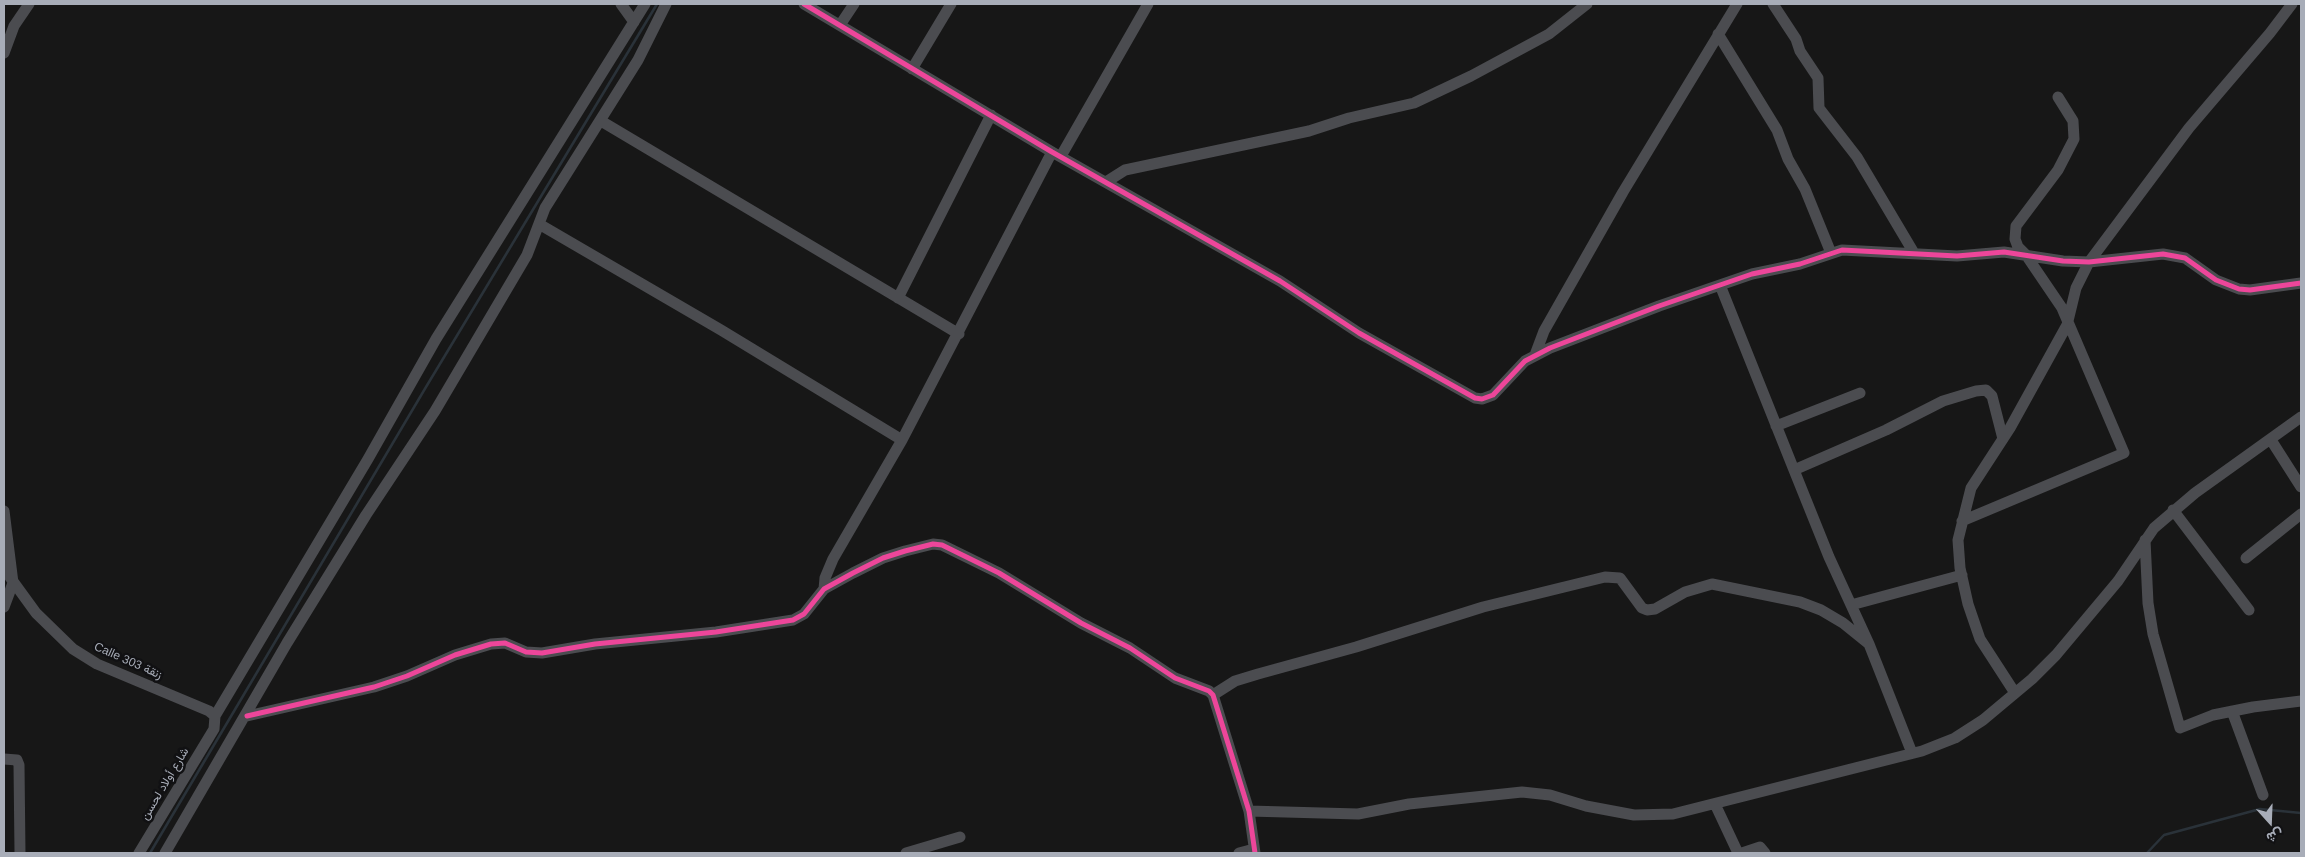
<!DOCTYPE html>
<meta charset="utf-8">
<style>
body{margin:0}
#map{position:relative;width:2305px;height:857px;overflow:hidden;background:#171717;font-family:Helvetica,Vazirmatn,sans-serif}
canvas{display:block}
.frame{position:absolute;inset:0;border:5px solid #a8adb8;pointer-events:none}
.north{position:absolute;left:2245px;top:797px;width:50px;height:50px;-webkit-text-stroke:4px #111113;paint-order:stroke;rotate:160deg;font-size:14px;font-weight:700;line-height:20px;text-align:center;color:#a8adb8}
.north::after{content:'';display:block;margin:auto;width:18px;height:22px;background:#a8adb8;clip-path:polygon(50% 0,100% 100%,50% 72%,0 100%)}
</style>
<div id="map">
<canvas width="2305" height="857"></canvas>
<div class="frame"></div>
<div class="north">ش</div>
</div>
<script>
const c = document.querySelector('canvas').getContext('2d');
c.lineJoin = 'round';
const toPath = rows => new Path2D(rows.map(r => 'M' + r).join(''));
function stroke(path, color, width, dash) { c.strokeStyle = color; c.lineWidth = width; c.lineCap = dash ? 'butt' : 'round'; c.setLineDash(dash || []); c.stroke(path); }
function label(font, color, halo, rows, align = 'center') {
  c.font = font + ' Helvetica,Vazirmatn,sans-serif'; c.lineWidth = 5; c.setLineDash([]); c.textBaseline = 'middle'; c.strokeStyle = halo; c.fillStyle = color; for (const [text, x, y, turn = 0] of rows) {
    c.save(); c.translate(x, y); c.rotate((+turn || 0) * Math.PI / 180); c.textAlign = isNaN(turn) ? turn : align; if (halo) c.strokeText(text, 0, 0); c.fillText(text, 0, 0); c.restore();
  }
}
const stream = toPath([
 [150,853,426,387,657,4],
 [2147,853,2164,835,2260,809,2301,813]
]);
const minor = toPath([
 [621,4,634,22],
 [804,4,1052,152,1280,281,1359,333,1475,398,1482,399,1493,395,1525,361,1550,348,1659,306,1752,274,1800,264,1842,250,1957,256,2004,252,2063,261,2089,262,2163,254,2185,258,2216,280,2239,289,2250,290,2301,283],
 [1773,4,1796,39,1800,51,1818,78,1819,108,1857,157,1914,253],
 [840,25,854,4],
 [1718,34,1777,130,1788,159,1805,189,1831,253],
 [4,53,14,26,29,4],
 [912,69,951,4],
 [601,121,959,334],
 [1061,156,1148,4],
 [1106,182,1125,170,1309,131,1349,118,1414,103,1471,76,1549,34,1587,4],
 [539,224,721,330,902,440],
 [1720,285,1794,470,1829,557,1869,644,1912,753],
 [898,298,991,115],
 [1535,355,1544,331,1623,192,1737,4],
 [1776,426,1860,393],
 [2271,440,2301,487],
 [1794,470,1886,430,1943,401,1976,391,1986,390,1992,396,2003,439],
 [2173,510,2249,610],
 [4,511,13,583,4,607],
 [1962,521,2124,453,2062,308,2026,255,2018,247,2015,239,2016,226,2058,170,2074,139,2073,121,2058,97],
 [2145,540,2148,603,2153,634,2180,728,2213,715,2253,707,2301,701],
 [2246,558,2301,514],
 [4,569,36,613,73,649,97,664,209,711,215,716],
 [824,589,825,578,833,559,902,440,1052,152],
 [1851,605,1962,575],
 [2015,693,1980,639,1968,604,1960,568,1958,540,1971,488,2010,428,2067,325,2076,288,2089,262,2189,128,2270,33,2292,4],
 [1213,695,1235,681,1258,674,1356,647,1483,607,1605,577,1620,578,1642,608,1647,610,1655,609,1685,592,1712,584,1800,602,1821,610,1843,623,1869,644],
 [2232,711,2263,795],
 [247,716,374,687,407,676,455,655,491,644,505,643,526,652,542,653,595,644,716,632,793,620,804,614,824,589,853,573,883,558,905,551,933,544,942,545,999,573,1081,623,1130,648,1175,678,1209,691,1213,695,1249,811,1255,853],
 [4,759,17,760,19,765,20,853],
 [1715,804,1738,853],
 [1249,811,1358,814,1409,804,1522,792,1550,795,1586,806,1634,815,1673,814,1922,751,1955,738,1983,720,2032,679,2056,655,2118,581,2154,528,2195,493,2301,417],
 [139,853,214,729,215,716,368,459,436,339,645,4],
 [165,853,287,643,366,515,435,411,527,255,545,208,638,60,666,4],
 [906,853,960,837],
 [1239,853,1254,849],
 [1742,853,1760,847,1765,853]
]);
const cycleway = toPath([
 [804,4,1052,152,1280,281,1359,333,1475,398,1482,399,1493,395,1525,361,1550,348,1659,306,1752,274,1800,264,1842,250,1957,256,2004,252,2063,261,2089,262,2163,254,2185,258,2216,280,2239,289,2250,290,2301,283],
 [247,716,374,687,407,676,455,655,491,644,505,643,526,652,542,653,595,644,716,632,793,620,804,614,824,589,853,573,883,558,905,551,933,544,942,545,999,573,1081,623,1130,648,1175,678,1209,691,1213,695,1249,811,1255,853]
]);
const streetNames = [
 ["Calle 303 زنقة",128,661,24],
 ["شارع أولاد لحسن",165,784,-59]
];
stroke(stream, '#2a3239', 2.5);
stroke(minor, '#4b4c50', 11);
stroke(cycleway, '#ed469a', 5);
label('12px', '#a8adb8', '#111113', streetNames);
</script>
